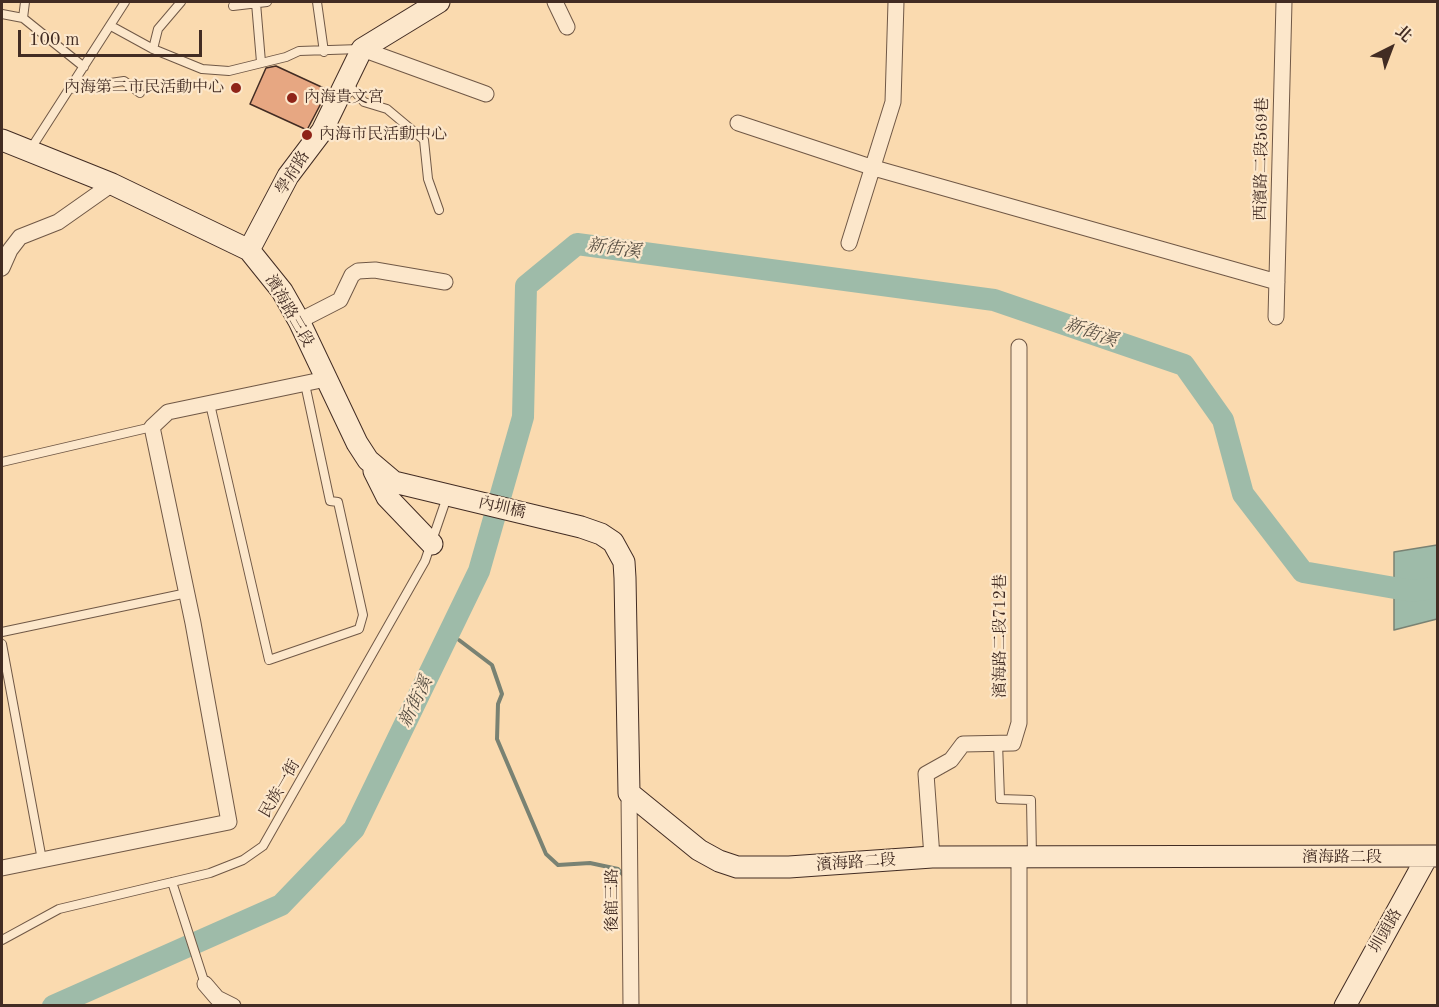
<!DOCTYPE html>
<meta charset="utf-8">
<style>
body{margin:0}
#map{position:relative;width:1439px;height:1007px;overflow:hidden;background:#fadaaf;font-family:"Old Standard TT","Noto Serif TC",serif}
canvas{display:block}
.frame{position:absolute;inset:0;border:3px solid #422c23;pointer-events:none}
.north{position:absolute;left:1361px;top:18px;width:60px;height:60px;-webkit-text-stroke:4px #fce7cb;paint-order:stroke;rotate:42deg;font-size:16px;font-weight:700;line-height:24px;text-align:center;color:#422c23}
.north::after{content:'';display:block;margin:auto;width:21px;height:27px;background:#422c23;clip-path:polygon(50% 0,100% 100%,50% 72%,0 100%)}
.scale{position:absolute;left:18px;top:30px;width:184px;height:27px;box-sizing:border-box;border:3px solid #422c23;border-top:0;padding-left:8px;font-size:18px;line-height:21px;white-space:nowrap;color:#422c23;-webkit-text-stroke:4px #fce7cb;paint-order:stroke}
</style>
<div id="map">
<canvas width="1439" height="1007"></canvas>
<div class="frame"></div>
<div class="north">北</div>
<div class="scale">100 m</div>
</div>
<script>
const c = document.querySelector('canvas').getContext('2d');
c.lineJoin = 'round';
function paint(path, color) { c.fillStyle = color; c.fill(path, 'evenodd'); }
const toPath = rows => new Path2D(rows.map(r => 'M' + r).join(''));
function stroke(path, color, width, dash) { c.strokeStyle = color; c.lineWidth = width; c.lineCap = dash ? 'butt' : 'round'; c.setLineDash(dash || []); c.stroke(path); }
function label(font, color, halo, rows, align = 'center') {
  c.font = font + ' "Old Standard TT","Noto Serif TC",serif'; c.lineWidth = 4.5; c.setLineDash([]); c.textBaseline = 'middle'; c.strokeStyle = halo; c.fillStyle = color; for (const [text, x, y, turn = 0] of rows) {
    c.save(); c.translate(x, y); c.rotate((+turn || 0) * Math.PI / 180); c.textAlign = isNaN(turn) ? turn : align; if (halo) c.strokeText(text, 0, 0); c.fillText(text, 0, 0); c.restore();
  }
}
const water = toPath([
 [1437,545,1437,619,1394,630,1394,552,1437,545]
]);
const stream = toPath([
 [459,640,492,665,502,694,498,704,497,739,546,854,558,865,590,863,618,869,624,876]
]);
const river = toPath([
 [53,1006,281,905,354,829,479,571,523,417,526,286,577,244,994,300,1184,365,1223,420,1243,494,1303,572,1412,591,1438,587]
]);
const building = toPath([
 [276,66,328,90,307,130,250,104,266,68,276,66]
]);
const lane = toPath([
 [25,2,23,18,84,67],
 [317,2,324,52],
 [256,3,261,62],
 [233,6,267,2],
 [2,14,23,18],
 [111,26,153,49,202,69,229,71,286,57,299,51,360,49],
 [153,49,158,29,181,2],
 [347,83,364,102,387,109,424,140,428,179,439,210],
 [70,89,124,81,140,93],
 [30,150,125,2],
 [210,404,269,660,359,629,363,615,338,502,330,501,305,384],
 [2,462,152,427],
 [2,632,187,593],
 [2,644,42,860],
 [998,743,1000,799,1031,800,1032,857],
 [172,882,205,984],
 [2,940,59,909,210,873,243,860,263,846,425,561,447,497]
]);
const street = toPath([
 [555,2,567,27],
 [362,49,486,94],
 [738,123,874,168,1277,282],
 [849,243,893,102,896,2],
 [2,268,10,250,20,237,58,222,112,184],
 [1276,317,1284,2],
 [299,321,340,300,352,275,358,271,375,270,445,282],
 [629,793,631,1006],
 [932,857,926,774,951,760,963,744,1013,743,1019,723,1019,347],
 [2,868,229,822,193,623,152,427,168,412,326,379],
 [205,984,217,998,233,1006],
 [1019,1006,1019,858]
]);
const secondary = toPath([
 [2,140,112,184,249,250,282,291,299,321,357,443,368,460,394,482,581,527,601,534,613,542,624,562,625,578,629,793,699,850,719,861,737,867,789,867,932,857,1438,856],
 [249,250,288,176,322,131,362,49,439,2],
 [374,471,387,497,432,544],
 [1345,1006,1427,857]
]);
const markers = [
 [236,88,6,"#8f2418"],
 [292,98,6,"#8f2418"],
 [307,135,6,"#8f2418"]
];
const poiNames = [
 ["內海第二市民活動中心",224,88,"right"],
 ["內海貴文宮",304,98],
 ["內海市民活動中心",319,135]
];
const streetNames = [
 ["西濱路二段569巷",1262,159,-89],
 ["學府路",293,173,-57],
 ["濱海路三段",289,311,60],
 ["內圳橋",502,508,13],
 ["濱海路二段712巷",1001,636,-90],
 ["民族一街",280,789,-60],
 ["濱海路二段",1342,858],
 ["濱海路二段",856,863,-4],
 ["後館三路",613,900,-90],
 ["圳頭路",1386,931,-60]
];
const waterNames = [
 ["新街溪",614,249,8],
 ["新街溪",1091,333,19],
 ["新街溪",416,702,-64]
];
paint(water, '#9ebba9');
stroke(water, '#798273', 1.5);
stroke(stream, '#798273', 4);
stroke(river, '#9ebba9', 22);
paint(building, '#e7a782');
stroke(building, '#422c23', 1.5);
stroke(lane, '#705846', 10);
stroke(street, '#705846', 17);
stroke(secondary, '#422c23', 23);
stroke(lane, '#fce7cb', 8);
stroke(street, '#fce7cb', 15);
stroke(secondary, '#fce7cb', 21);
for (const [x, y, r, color] of markers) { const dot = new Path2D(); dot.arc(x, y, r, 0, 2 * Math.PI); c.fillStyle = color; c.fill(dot); stroke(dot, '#fce7cb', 2); }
label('16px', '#422c23', '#fce7cb', poiNames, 'left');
label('16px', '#422c23', '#fce7cb', streetNames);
label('italic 18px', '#595044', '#fce7cb', waterNames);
</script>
